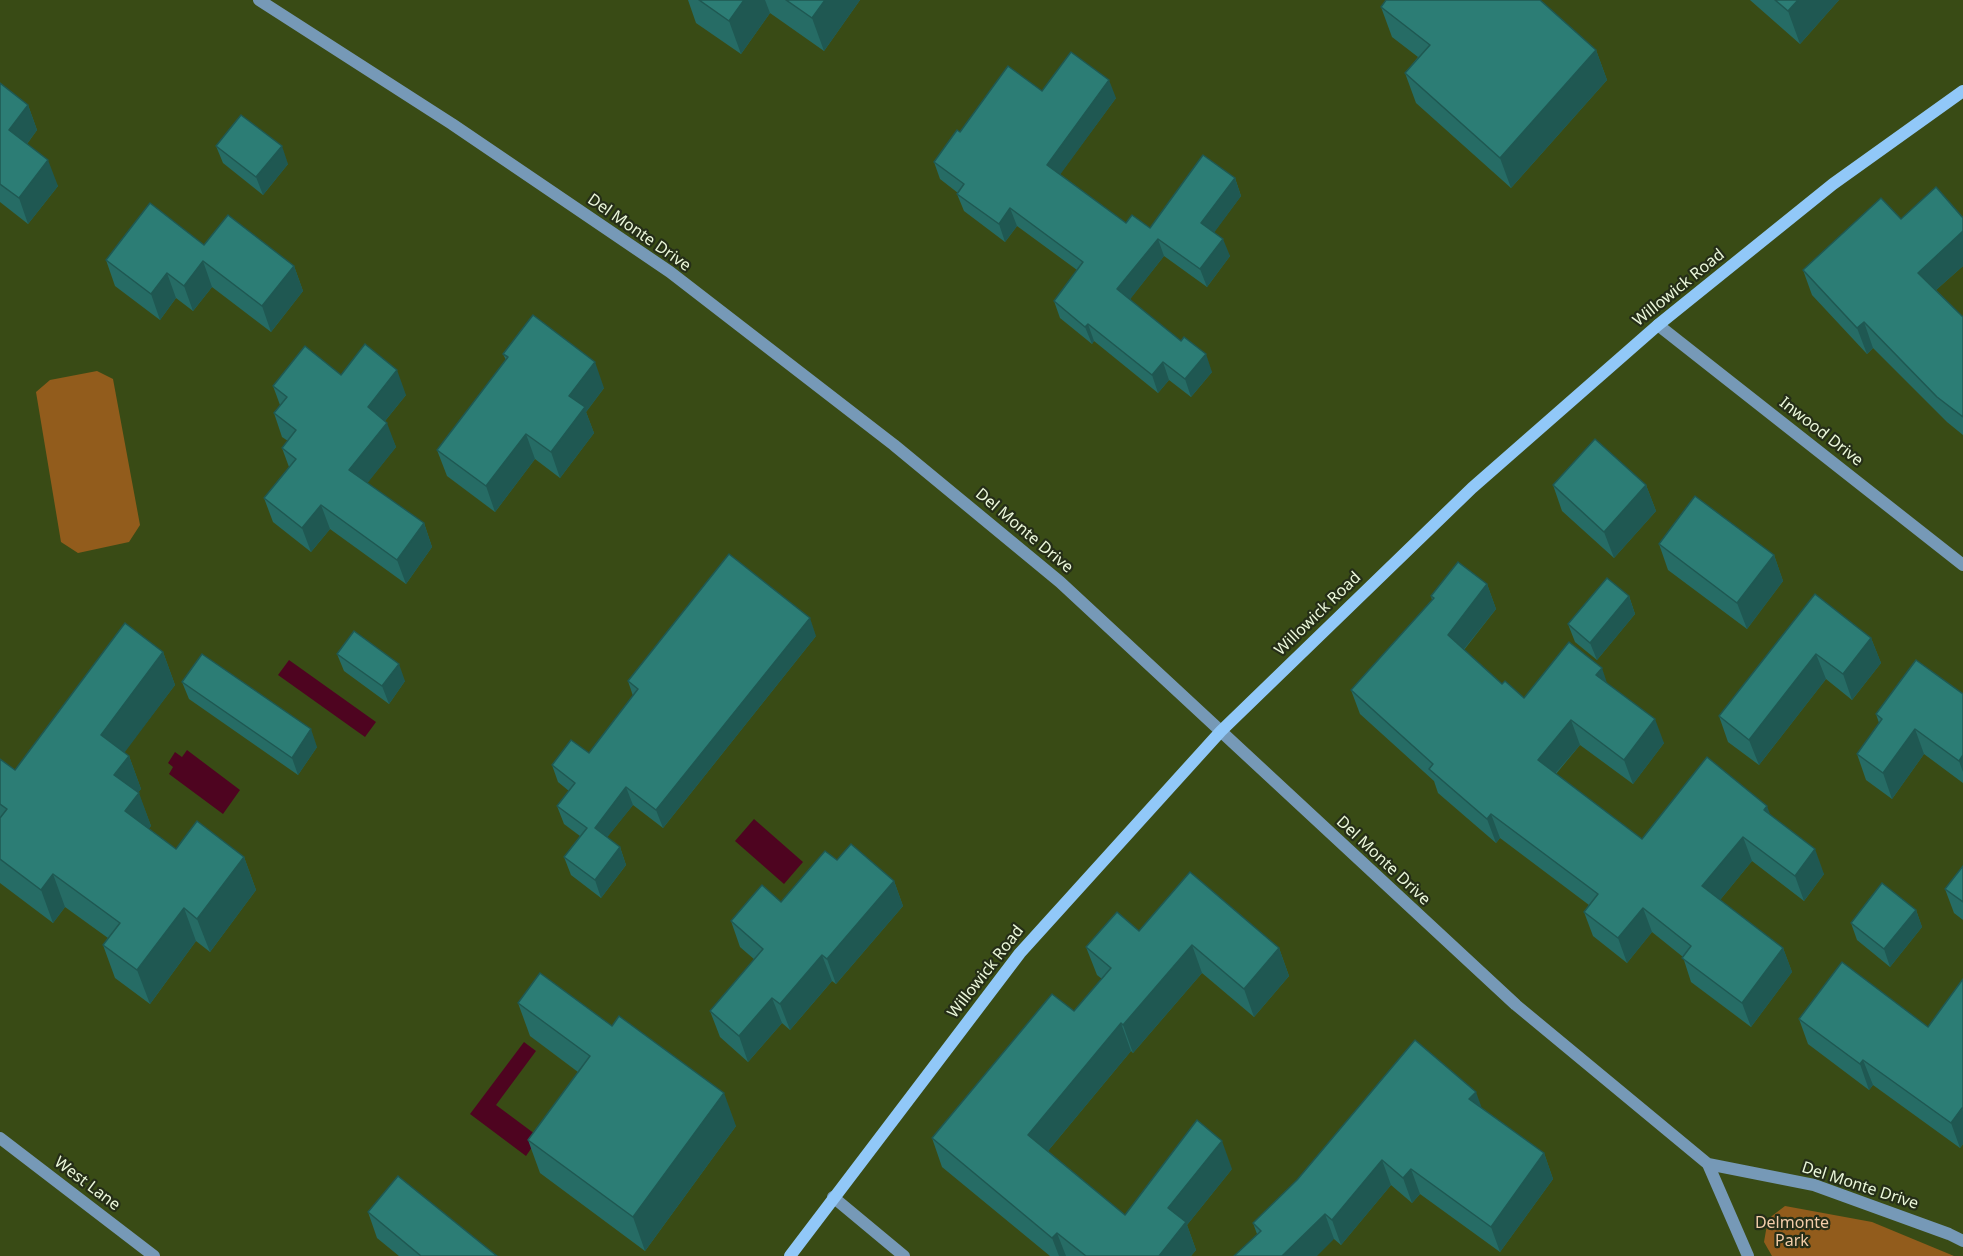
<!DOCTYPE html>
<style>
body{margin:0}
canvas{display:block;background:#394b15}
</style>
<canvas width="1963" height="1256"></canvas>
<script>
const c = document.querySelector('canvas').getContext('2d');
c.lineJoin = 'round';
function paint(path, color) { c.fillStyle = color; c.fill(path, 'evenodd'); }
const toPath = rows => new Path2D(rows.map(r => 'M' + r).join(''));
function stroke(path, color, width, dash) { c.strokeStyle = color; c.lineWidth = width; c.lineCap = dash ? 'butt' : 'round'; c.setLineDash(dash || []); c.stroke(path); }
function label(font, color, halo, rows, align = 'center') {
  c.font = font + ' "Noto Sans",sans-serif'; c.lineWidth = 4.5; c.setLineDash([]); c.textBaseline = 'middle'; c.strokeStyle = halo; c.fillStyle = color; for (const [text, x, y, turn = 0] of rows) {
    c.save(); c.translate(x, y); c.rotate((+turn || 0) * Math.PI / 180); c.textAlign = isNaN(turn) ? turn : align; if (halo) c.strokeText(text, 0, 0); c.fillText(text, 0, 0); c.restore();
  }
}
const green = toPath([
 [97,371,113,379,140,525,129,542,78,553,61,542,36,392,50,380],
 [1785,1206,1872,1222,1954,1256,1772,1256,1764,1242,1768,1219]
]);
const water = toPath([
 [289,660,376,722,365,737,278,675],
 [187,750,240,790,223,814,169,774,173,767,168,763,175,752,182,757],
 [754,819,803,862,784,884,735,841],
 [524,1042,536,1051,496,1105,539,1137,526,1156,470,1114]
]);
const street = toPath([
 [259,0,452,124,670,272,894,445,1060,582,1516,1005,1708,1164,1748,1256],
 [1658,325,1963,565],
 [0,1138,154,1256],
 [1708,1164,1814,1185,1949,1234,1963,1241],
 [833,1197,904,1256]
]);
const secondary = toPath([
 [790,1256,1020,953,1221,731,1472,488,1658,325,1833,184,1963,91]
]);
const wall = toPath([
 [688,0,860,0,824,51,770,13,741,54,696,23],
 [1750,0,1839,0,1800,44],
 [1381,7,1596,50,1607,80,1511,188,1416,103,1405,73,1418,57,1392,37],
 [0,83,28,105,37,130,27,144,58,186,28,224,0,202],
 [1042,91,1116,98,1060,174,1126,223,1150,228,1235,178,1241,196,1214,232,1230,256,1207,287,1164,256,1130,299,1212,372,1191,397,1169,380,1158,393,1094,341,1092,344,1060,318,1054,301,1077,270,1017,226,1005,242,964,211,957,194,958,193,940,179,934,162,960,132],
 [216,146,288,164,263,195,223,163],
 [1963,218,1963,266,1936,290,1963,317,1963,435,1947,422,1873,348,1867,354,1812,295,1803,270,1901,219],
 [204,245,294,266,303,291,271,332,212,287,193,311,176,298,160,320,115,286,106,260],
 [503,354,604,388,586,412,594,433,560,478,535,459,495,512,447,476,437,450,506,360],
 [341,375,406,395,385,421,396,447,367,483,424,523,432,547,406,584,330,529,311,552,273,522,264,498,289,467,282,448,288,441,282,437,274,413,280,405,273,386],
 [1553,485,1646,485,1656,511,1614,558,1562,511],
 [1659,544,1774,555,1783,581,1747,629,1668,570],
 [1487,584,1496,609,1464,650,1502,684,1524,698,1607,683,1664,743,1633,784,1580,745,1556,774,1642,839,1771,816,1824,874,1804,901,1752,861,1720,900,1783,948,1792,972,1751,1027,1691,982,1683,957,1652,932,1627,963,1593,936,1584,912,1589,905,1500,838,1496,843,1438,793,1434,781,1360,714,1351,690,1432,600,1431,596],
 [1815,594,1871,638,1881,663,1852,700,1826,679,1759,765,1728,742,1719,716],
 [1629,596,1635,614,1597,660,1575,642,1568,624],
 [816,636,663,828,633,805,607,837,620,847,626,865,601,898,571,875,564,857,580,836,564,824,557,806,569,791,558,782,552,765,589,753,633,696,628,681],
 [163,652,175,685,124,752,129,756,141,789,138,792,151,826,148,829,176,849,244,857,256,890,210,952,196,941,150,1004,115,978,103,945,108,938,65,907,53,923,0,883,0,759,15,770],
 [337,654,405,681,389,704,344,671],
 [182,682,317,747,298,775,189,699],
 [1963,694,1963,783,1924,754,1892,799,1866,780,1857,754,1879,723,1876,714],
 [837,860,894,881,903,906,836,984,832,981,790,1030,782,1023,748,1062,720,1037,710,1011,755,960,740,947,731,921,781,902],
 [1963,866,1963,920,1954,913,1945,889],
 [1916,910,1922,927,1890,967,1857,940,1851,923],
 [1139,931,1279,948,1289,976,1254,1017,1202,973,1133,1053,1131,1051,1048,1151,1125,1215,1232,1169,1187,1225,1196,1250,1191,1256,1050,1256,942,1167,932,1138,1074,1011,1102,979,1097,975,1086,947],
 [1963,979,1963,1144,1960,1148,1873,1085,1869,1090,1808,1044,1799,1019,1928,1027],
 [518,1003,736,1126,645,1251,540,1173,528,1140,578,1072,530,1036],
 [1482,1108,1544,1153,1553,1179,1500,1252,1420,1194,1412,1203,1391,1185,1341,1245,1334,1239,1257,1234,1253,1223],
 [368,1212,497,1256,399,1256,377,1238]
]);
const shadedWall = toPath([
 [744,0,765,0,770,13,741,54,729,21],
 [825,0,860,0,824,51,812,18],
 [1798,0,1839,0,1800,44,1788,11],
 [1596,50,1607,80,1511,188,1500,158],
 [1109,80,1116,98,1054,183,1047,165],
 [28,105,37,130,18,156,9,130],
 [282,146,288,164,263,195,256,177],
 [48,160,58,186,28,224,19,198],
 [1235,178,1241,196,1208,241,1201,223],
 [1010,208,1017,226,1005,242,999,224],
 [1963,231,1963,266,1927,298,1918,273],
 [1158,239,1164,256,1124,307,1117,289],
 [1223,239,1230,256,1207,287,1200,269],
 [203,261,212,287,193,311,184,286],
 [294,266,303,291,271,332,262,306],
 [167,273,176,298,160,320,151,294],
 [1864,322,1873,348,1867,354,1857,328],
 [1088,324,1094,341,1092,344,1085,327],
 [1206,354,1212,372,1191,397,1185,379],
 [595,362,604,388,586,412,594,433,560,478,551,452,569,396],
 [1163,362,1169,380,1158,393,1152,375],
 [397,370,406,395,376,432,368,407],
 [387,423,396,447,358,495,349,470],
 [526,434,535,459,495,512,486,486],
 [1646,485,1656,511,1614,558,1604,532],
 [321,505,330,529,311,552,302,528],
 [424,523,432,547,406,584,397,560],
 [1774,555,1783,581,1747,629,1737,603],
 [1487,584,1496,609,1456,659,1448,635],
 [1629,596,1635,614,1597,660,1590,643],
 [810,618,816,636,663,828,656,810],
 [1871,638,1881,663,1852,700,1843,674],
 [163,652,175,685,113,768,101,735],
 [1816,654,1826,679,1759,765,1749,740],
 [399,664,405,681,389,704,382,686],
 [1602,668,1610,692,1596,675],
 [1655,719,1664,743,1633,784,1624,760],
 [1571,720,1580,745,1546,784,1538,760],
 [311,729,317,747,298,775,292,758],
 [1915,729,1924,754,1892,799,1883,773],
 [1963,755,1963,772,1959,761],
 [129,756,141,789,126,808,114,775],
 [626,787,633,805,601,845,595,828],
 [139,793,151,826,137,844,125,811],
 [1767,806,1776,830,1764,810],
 [1491,814,1500,838,1496,843,1487,819],
 [1743,837,1752,861,1711,911,1702,886],
 [620,847,626,865,601,898,595,880],
 [1815,849,1824,874,1804,901,1795,876],
 [244,857,256,890,210,952,197,919],
 [53,874,65,907,53,923,41,890],
 [894,881,903,906,836,984,827,959],
 [184,908,196,941,150,1004,137,970],
 [1643,908,1652,932,1627,963,1618,938],
 [1916,910,1922,927,1890,967,1884,949],
 [1192,945,1202,973,1133,1053,1123,1025],
 [1279,948,1289,976,1254,1017,1244,989],
 [1783,948,1792,972,1751,1027,1742,1003],
 [822,955,832,981,790,1030,780,1004],
 [772,998,782,1023,748,1062,739,1036],
 [1121,1023,1131,1051,1038,1163,1028,1135],
 [1863,1060,1873,1085,1869,1090,1860,1064],
 [1476,1092,1485,1117,1469,1099],
 [724,1093,736,1126,645,1251,633,1217],
 [1962,1108,1963,1111,1963,1144,1960,1148,1951,1123],
 [1222,1141,1232,1169,1187,1225,1196,1250,1191,1256,1159,1256,1168,1208],
 [1544,1153,1553,1179,1500,1252,1491,1227],
 [1382,1160,1391,1185,1341,1245,1332,1220],
 [1411,1169,1420,1194,1412,1203,1403,1178],
 [1325,1214,1334,1239,1317,1256,1282,1256],
 [1057,1233,1066,1256,1059,1256,1052,1238]
]);
const building = toPath([
 [699,0,744,0,729,21,699,0],
 [786,0,825,0,812,18,786,0],
 [1386,0,1540,0,1596,50,1500,158,1405,73,1430,45,1381,7,1386,0],
 [1775,0,1798,0,1788,11,1775,0],
 [1071,52,1109,80,1047,165,1126,223,1132,215,1150,228,1203,155,1235,178,1201,223,1223,239,1200,269,1158,239,1117,289,1181,341,1184,337,1206,354,1185,379,1163,362,1152,375,1088,324,1085,327,1054,301,1083,262,1010,208,999,224,957,194,964,184,934,162,957,130,960,132,1008,66,1042,91,1071,52],
 [0,83,28,105,9,130,48,160,19,198,0,184,0,83],
 [241,115,282,146,256,177,216,146,241,115],
 [1936,187,1963,218,1963,231,1918,273,1963,317,1963,417,1937,397,1864,322,1857,328,1803,270,1881,198,1901,219,1936,187],
 [150,203,204,245,228,215,294,266,262,306,203,261,184,286,167,273,151,294,106,260,150,203],
 [533,315,595,362,569,396,585,407,551,452,526,434,486,486,437,450,508,357,503,354,533,315],
 [365,344,397,370,368,407,387,423,349,470,424,523,397,560,321,505,302,528,264,498,296,459,282,448,296,430,274,413,287,397,273,386,305,346,341,375,365,344],
 [1595,439,1646,485,1604,532,1553,485,1595,439],
 [1695,496,1774,555,1737,603,1659,544,1695,496],
 [729,554,810,618,656,810,626,787,595,828,620,847,595,880,564,857,587,828,557,806,575,783,552,765,571,740,589,753,638,689,628,681,729,554],
 [1458,562,1487,584,1448,635,1502,684,1505,681,1524,698,1569,642,1602,668,1596,675,1655,719,1624,760,1571,720,1538,760,1642,839,1707,757,1767,806,1764,810,1815,849,1795,876,1743,837,1702,886,1783,948,1742,1003,1682,958,1691,946,1643,908,1618,938,1584,912,1598,894,1491,814,1487,819,1429,769,1433,764,1351,690,1434,598,1431,596,1458,562],
 [1607,578,1629,596,1590,643,1568,624,1607,578],
 [1815,594,1871,638,1843,674,1816,654,1749,740,1719,716,1815,594],
 [125,623,163,652,101,735,129,756,114,775,139,793,125,811,176,849,197,821,244,857,197,919,184,908,137,970,103,945,120,923,53,874,41,890,0,859,0,818,7,809,0,804,0,759,15,770,125,623],
 [354,631,399,664,382,686,337,654,354,631],
 [202,654,311,729,292,758,182,682,202,654],
 [1916,660,1963,694,1963,755,1959,761,1915,729,1883,773,1857,754,1882,719,1876,714,1916,660],
 [851,844,894,881,827,959,822,955,780,1004,772,998,739,1036,710,1011,763,949,731,921,762,885,781,902,825,851,837,860,851,844],
 [1963,866,1963,902,1945,889,1963,866],
 [1190,872,1279,948,1244,989,1192,945,1123,1025,1121,1023,1028,1135,1125,1215,1197,1120,1222,1141,1168,1208,1186,1222,1159,1256,1086,1256,1057,1233,1052,1238,932,1138,1052,994,1074,1011,1111,968,1086,947,1117,912,1139,931,1190,872],
 [1882,883,1916,910,1884,949,1851,923,1882,883],
 [1842,962,1928,1027,1963,979,1963,1109,1962,1108,1951,1123,1863,1060,1860,1064,1799,1019,1842,962],
 [540,973,612,1026,619,1016,724,1093,633,1217,528,1140,590,1056,518,1003,540,973],
 [1415,1040,1476,1092,1469,1099,1544,1153,1491,1227,1411,1169,1403,1178,1382,1160,1332,1220,1325,1214,1282,1256,1234,1256,1261,1231,1253,1223,1297,1180,1415,1040],
 [398,1176,497,1256,421,1256,368,1212,398,1176]
]);
const streetNames = [
 ["Del Monte Drive",639,233,35],
 ["Willowick Road",1679,288,-39],
 ["Inwood Drive",1821,432,38],
 ["Del Monte Drive",1024,531,40],
 ["Willowick Road",1318,614,-44],
 ["Del Monte Drive",1383,861,43],
 ["Willowick Road",986,972,-52],
 ["West Lane",87,1184,37],
 ["Del Monte Drive",1860,1186,18]
];
const parkNames = [
 ["Delmonte",1792,1223],
 ["Park",1792,1241]
];
paint(green, '#925c1c');
paint(water, '#4e0420');
stroke(street, '#7699b7', 12);
stroke(secondary, '#91c8f8', 12);
paint(wall, '#266c65');
paint(shadedWall, '#1f5852');
paint(building, '#2c7d75');
stroke(building, '#1f5852', 1.5);
label('16px', '#ebf7da', '#252e17', streetNames);
label('16px', '#f3cda9', '#252e17', parkNames);
</script>
